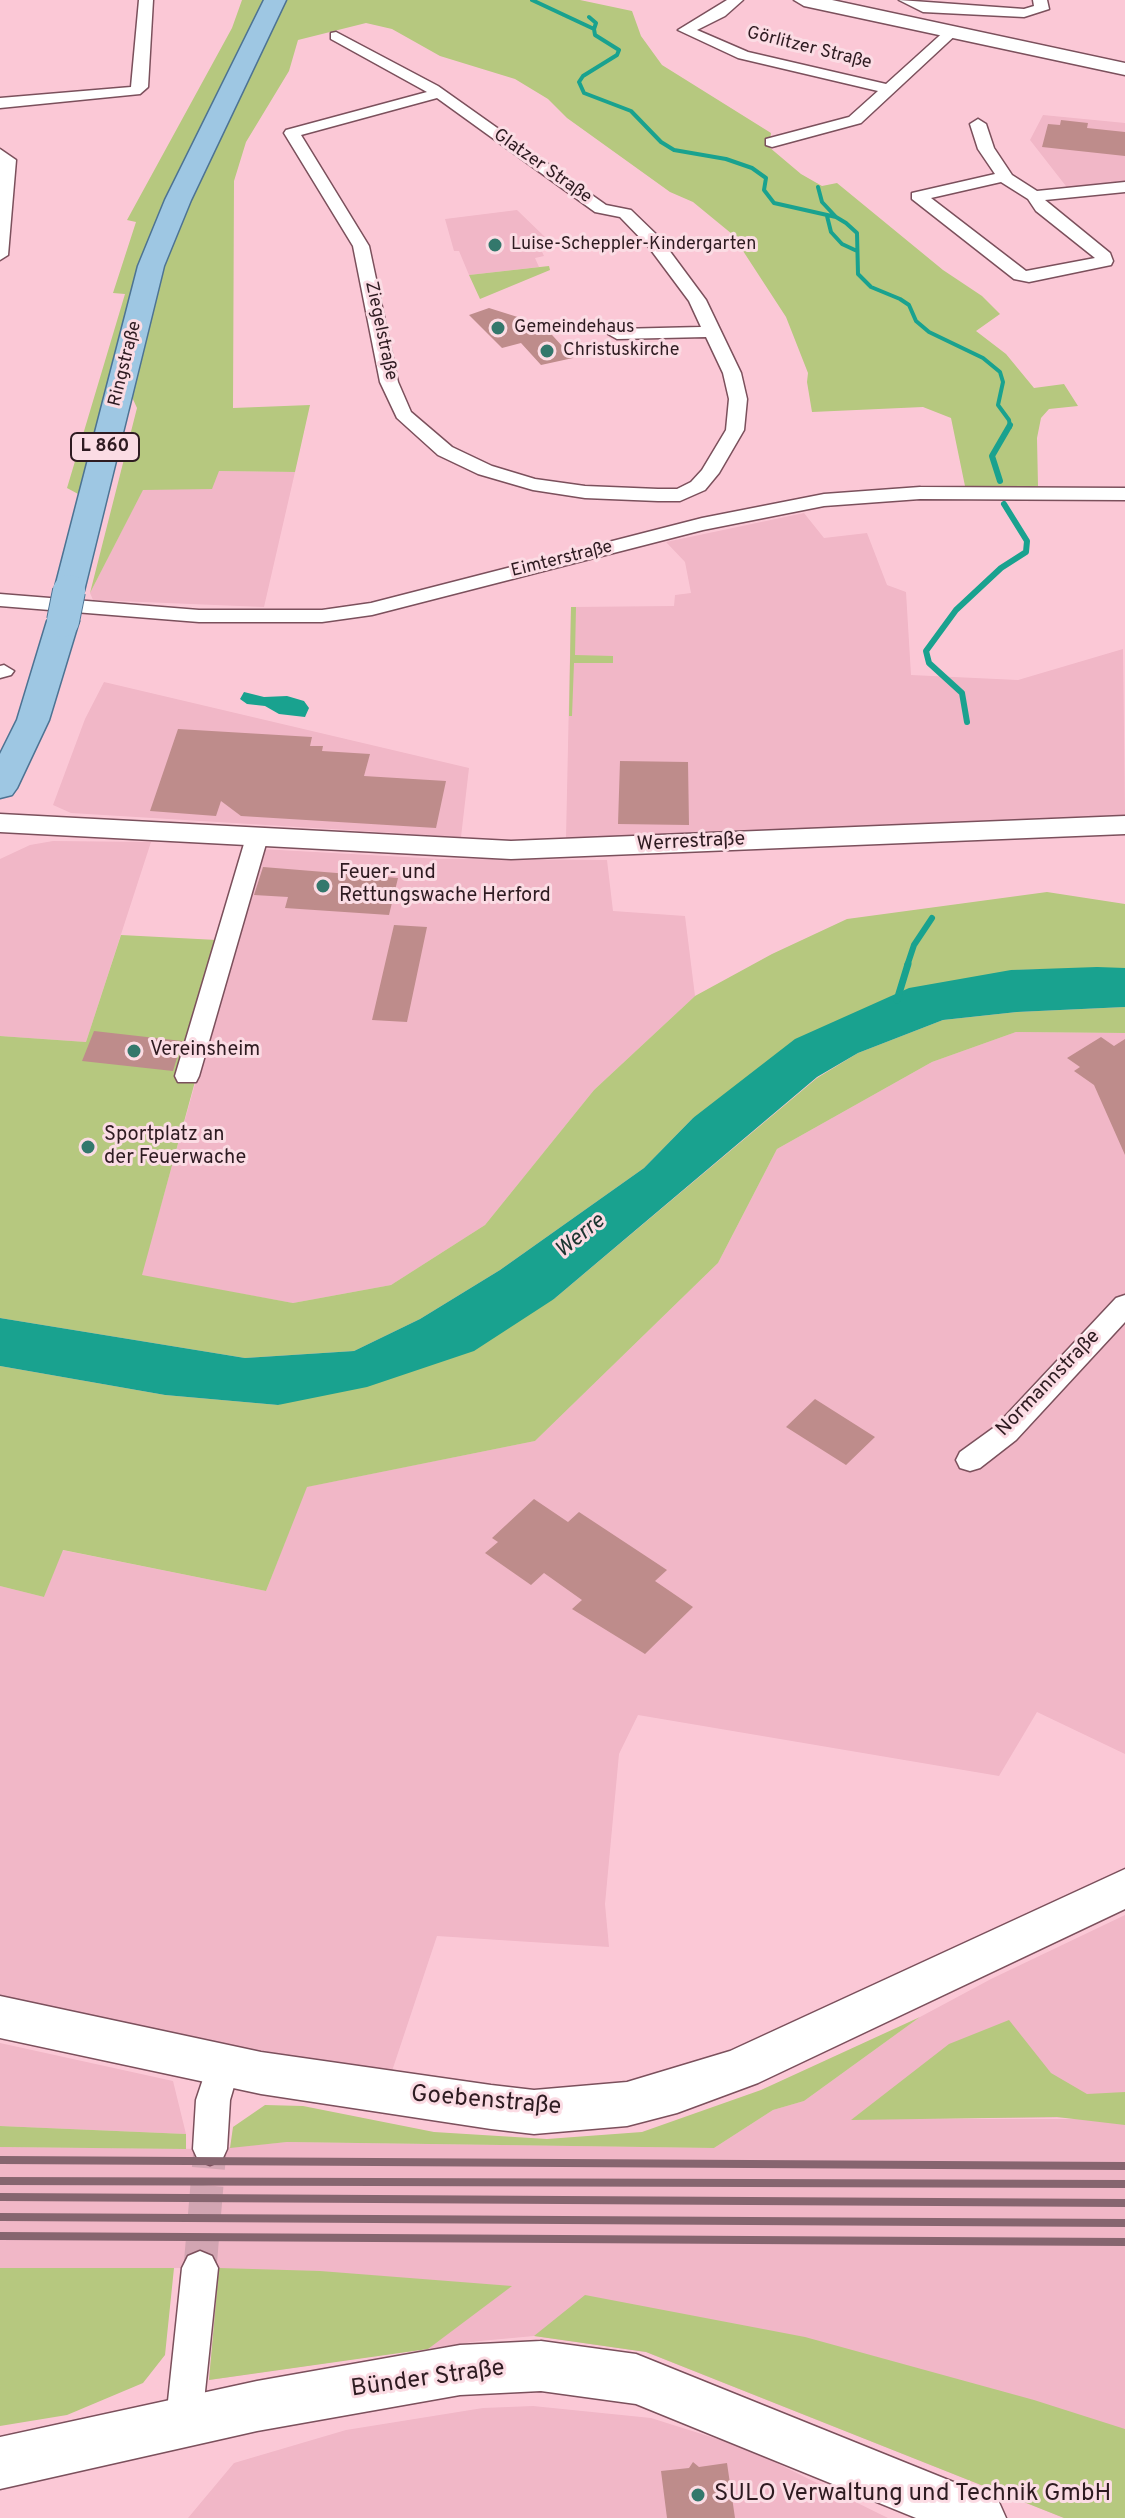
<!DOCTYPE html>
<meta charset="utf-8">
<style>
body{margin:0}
canvas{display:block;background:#fbc8d6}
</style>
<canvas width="1125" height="2518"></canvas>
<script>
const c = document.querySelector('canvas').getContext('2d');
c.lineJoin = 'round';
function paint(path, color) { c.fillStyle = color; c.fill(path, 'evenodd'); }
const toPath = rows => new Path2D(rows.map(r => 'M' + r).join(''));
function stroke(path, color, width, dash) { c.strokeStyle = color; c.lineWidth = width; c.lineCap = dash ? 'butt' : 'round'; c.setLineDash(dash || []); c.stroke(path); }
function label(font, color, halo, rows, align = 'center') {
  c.font = font + ' Overpass,sans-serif'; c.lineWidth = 6; c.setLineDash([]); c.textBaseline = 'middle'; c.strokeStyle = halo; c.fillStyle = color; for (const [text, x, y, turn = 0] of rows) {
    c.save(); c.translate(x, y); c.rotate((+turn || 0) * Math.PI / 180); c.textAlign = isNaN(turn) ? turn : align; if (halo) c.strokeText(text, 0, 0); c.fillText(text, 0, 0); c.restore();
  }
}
const built = toPath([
 [1043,115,1125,123,1125,183,1069,190,1030,140],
 [517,210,545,237,536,239,544,256,535,258,539,267,469,275,459,251,454,251,445,219],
 [218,471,295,472,264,607,93,600,90,593,143,489],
 [804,513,824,538,867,533,887,585,906,592,911,675,1018,680,1123,649,1125,815,566,838,571,607,674,606,675,595,691,593,685,562,666,542],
 [104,682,469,768,461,837,71,813,53,805,85,719],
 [53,841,151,842,86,1042,0,1036,0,859,30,845],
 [261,849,441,859,607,860,613,911,685,916,695,996,594,1090,485,1225,391,1285,293,1303,141,1276],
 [1016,1032,1125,1033,1125,1754,1037,1712,999,1776,638,1715,619,1754,605,1904,609,1947,437,1936,390,2077,265,2059,0,1996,0,1586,44,1597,62,1550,266,1591,306,1487,535,1441,718,1263,777,1149,932,1062],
 [1125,1915,1125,2117,852,2119,1125,2119,1125,2518,1064,2518,646,2352,534,2336,480,2341,209,2380,219,2268,0,2268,0,2147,210,2149,287,2142,714,2148,773,2110,804,2101,920,2017,991,1979],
 [0,2043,173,2081,186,2134,0,2126],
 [533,2406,651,2418,746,2448,888,2518,188,2518,234,2463,346,2430,483,2408]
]);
const green = toPath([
 [242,0,265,0,222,96,80,495,67,488,125,294,113,293,136,222,127,220,232,28],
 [285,0,580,0,632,11,641,36,662,65,771,133,769,147,801,174,822,186,837,183,943,270,982,296,1000,314,976,331,1006,354,1034,388,1064,384,1078,406,1049,409,1041,418,1037,438,1038,486,965,486,951,418,923,407,812,412,807,382,808,373,786,317,732,234,693,202,670,192,567,118,548,99,515,79,440,56,392,29,366,23,298,40,289,71,246,142,234,181,233,408,310,405,295,472,219,471,212,489,143,490,90,593,137,408,131,395,157,283,172,238],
 [549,266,550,270,480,299,469,275],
 [571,607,576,607,575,655,613,656,613,663,574,663,572,716,569,716],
 [1047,892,1125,904,1125,968,1012,970,693,1118,644,1168,500,1270,420,1319,354,1351,245,1358,0,1318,0,1036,86,1042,121,935,217,940,205,1045,142,1275,293,1303,391,1285,485,1225,594,1090,695,996,772,954,847,919],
 [1125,1007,1125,1033,1016,1032,932,1062,777,1149,718,1263,535,1441,307,1487,266,1591,63,1550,44,1597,0,1586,0,1366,165,1395,278,1405,554,1299,817,1078,858,1053,943,1020,1017,1012],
 [920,2017,804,2101,773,2110,714,2148,287,2142,230,2148,233,2127,265,2105,303,2106,434,2132,547,2139,642,2132,761,2090],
 [1009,2020,1051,2073,1087,2094,1125,2092,1125,2125,1057,2117,851,2120,949,2044],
 [0,2126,186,2134,186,2149,0,2147],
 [0,2268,174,2268,165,2355,143,2383,67,2415,0,2426],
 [219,2268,320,2271,512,2286,428,2349,209,2380],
 [585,2295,805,2337,1034,2400,1125,2429,1125,2518,1064,2518,646,2352,534,2336]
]);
const water = toPath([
 [244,692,264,697,287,696,304,701,309,708,305,717,279,714,265,706,247,704,240,699],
 [1097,967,1125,968,1125,1007,1017,1012,943,1020,858,1053,817,1077,554,1299,474,1351,367,1387,278,1405,165,1395,0,1366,0,1318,245,1358,354,1351,420,1319,500,1270,644,1168,693,1118,795,1039,909,988,1011,970]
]);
const streamFar2 = toPath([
 [532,0,594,29,595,35,619,50,617,55,583,76,579,82,584,93,631,111,661,142,674,150,726,159,752,168,766,178,764,190,774,203,836,217,846,223,857,233,858,274,871,287,900,299,909,305,916,321,929,332,983,358,1000,372,1003,382,998,405,1009,420,1010,427],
 [589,17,596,23,594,29],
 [818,187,822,202,836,217],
 [827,216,831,232,842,244,857,251]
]);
const streamFar1 = toPath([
 [1000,481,992,456,1010,425],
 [967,722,962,693,929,663,926,651,956,610,1001,568,1026,552,1027,541,1004,504],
 [907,966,914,945,932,918]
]);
const stream = toPath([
 [897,1000,908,964]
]);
const building = toPath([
 [1061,120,1088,123,1087,128,1125,132,1125,156,1042,147,1048,124,1060,125],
 [489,308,543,325,573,358,541,365,521,343,502,348,469,315],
 [178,729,312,737,310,746,323,746,322,751,370,754,364,776,446,781,436,828,241,816,221,801,216,816,150,811],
 [620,761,688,762,689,825,618,824],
 [263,867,398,878,389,915,285,908,288,897,254,895],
 [394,925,427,927,407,1022,372,1020],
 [94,1031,182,1041,173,1071,82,1061],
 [1101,1037,1114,1046,1125,1039,1125,1155,1094,1085,1074,1071,1080,1067,1067,1058],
 [815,1399,875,1437,846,1465,786,1427],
 [534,1499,568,1522,579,1512,667,1570,655,1581,693,1607,645,1654,572,1609,582,1600,544,1573,531,1585,485,1553,498,1542,492,1538],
 [693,2462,699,2467,727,2463,735,2518,667,2518,661,2471,689,2468]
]);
const streetTunnel = toPath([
 [200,2268,210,2149]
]);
const street = toPath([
 [139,0,153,0,148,87,140,94,0,108,0,98,131,87,139,0],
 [727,0,743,0,725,16,697,30,748,52,886,84,948,28,953,27,960,31,861,123,772,147,766,145,766,139,849,117,878,91,738,58,678,30,727,0],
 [899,0,1024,9,1034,6,1033,0,1047,0,1049,9,1024,17,923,12,899,0],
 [336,32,438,86,606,205,631,210,660,238,706,300,741,373,747,399,744,430,719,473,705,490,680,501,658,501,585,498,533,490,478,474,438,455,397,418,380,382,353,246,284,133,286,130,427,92,331,39,331,33,336,32],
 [437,98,595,212,620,217,648,246,689,301,701,327,617,329,608,334,617,339,706,337,723,373,729,399,726,430,702,470,691,482,677,489,658,489,585,486,535,479,492,466,452,447,411,412,398,382,369,246,301,135,437,98],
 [978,119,986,124,994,148,1012,175,1037,191,1125,182,1125,192,1045,200,1110,253,1113,261,1111,265,1029,282,1014,279,912,199,912,193,995,174,978,149,970,124,978,119],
 [1001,182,1028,199,1036,211,1095,258,1026,271,931,198,1001,182],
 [0,149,16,160,8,255,0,260,0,149],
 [920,487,1125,488,1125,500,920,499,824,506,703,530,372,615,322,622,199,622,0,606,0,594,199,610,322,610,371,603,702,518,824,494,920,487],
 [4,665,14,671,11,675,0,678,0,666,4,665],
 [257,830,268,837,199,1076,196,1082,178,1082,175,1076,246,837,257,830],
 [1125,1295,1125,1322,1016,1440,980,1468,970,1471,960,1468,956,1460,960,1452,996,1426,1116,1298,1125,1295],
 [223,2051,235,2055,240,2066,230,2100,227,2149,222,2160,210,2165,198,2160,193,2149,196,2100,211,2055,223,2051],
 [200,2251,212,2256,218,2268,202,2420,197,2433,184,2438,171,2433,166,2420,182,2268,188,2256,200,2251]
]);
const secondary = toPath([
 [794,0,832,0,1125,63,1125,75,804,6,794,0],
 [0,814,511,841,1125,816,1125,834,511,859,0,832,0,814],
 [1125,1869,1125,1909,758,2083,677,2113,627,2126,534,2134,491,2129,261,2094,0,2038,0,1996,261,2052,491,2085,534,2090,627,2082,730,2051,1125,1869],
 [541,2341,636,2354,998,2500,1006,2518,916,2518,636,2404,541,2391,460,2395,257,2431,0,2489,0,2437,257,2381,460,2345,541,2341]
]);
const primary = toPath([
 [264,0,286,0,191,200,164,266,84,591,80,597,69,600,58,597,54,591,138,266,165,200,264,0],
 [63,612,74,614,79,621,49,720,17,788,12,795,0,798,0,754,17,720,47,621,52,614,63,612]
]);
const rail = toPath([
 [0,2160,1125,2166],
 [0,2181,1125,2184],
 [0,2197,1125,2203],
 [0,2217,1125,2223],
 [0,2236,1125,2242]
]);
const primaryBridge = toPath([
 [63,621,69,591]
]);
const markers = [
 [495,245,8,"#33786c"],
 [498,328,8,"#33786c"],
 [547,351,8,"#33786c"],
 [323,886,8,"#33786c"],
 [134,1051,8,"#33786c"],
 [88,1147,8,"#33786c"],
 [698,2495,8,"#33786c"]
];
const farStreetnames = [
 ["Görlitzer Straße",809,49,14],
 ["Glatzer Straße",542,167,35],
 ["Ziegelstraße",380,331,78],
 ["Ringstraße",126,364,-76],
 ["Eimterstraße",562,560,-14]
];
const farPoinames = [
 ["Luise-Scheppler-Kindergarten",511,245],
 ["Gemeindehaus",514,328],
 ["Christuskirche",563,351]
];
const shields = [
 [105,447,68]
];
const shieldNames = [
 ["L 860",105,447]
];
const streetNames = [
 ["Werrestraße",691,843,-3],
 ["Normannstraße",1049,1384,-46]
];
const poiNames = [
 ["Feuer- und",339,874],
 ["Rettungswache Herford",339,897],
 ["Vereinsheim",150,1051],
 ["Sportplatz an",104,1136],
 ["der Feuerwache",104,1159]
];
const waterNames = [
 ["Werre",581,1237,-39]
];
const nearStreetnames = [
 ["Goebenstraße",486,2102,5],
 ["Bünder Straße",428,2380,-8]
];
const nearPoinames = [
 ["SULO Verwaltung und Technik GmbH",714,2495]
];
paint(built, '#f1b7c7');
paint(green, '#b6c87f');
paint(water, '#19a28f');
stroke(streamFar2, '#19a28f', 4);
stroke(streamFar1, '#19a28f', 6);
stroke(stream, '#19a28f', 7);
paint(building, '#be8c8b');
stroke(streetTunnel, '#d2a5b2', 33, [33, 17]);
stroke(street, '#7b505c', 3);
stroke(secondary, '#7b505c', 3);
stroke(primary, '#4d7393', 3);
paint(street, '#fff');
paint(secondary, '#fff');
paint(primary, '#9ec7e3');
stroke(rail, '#86656f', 8);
stroke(primaryBridge, '#4d7393', 34, []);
stroke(primaryBridge, '#9ec7e3', 32);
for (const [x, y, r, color] of markers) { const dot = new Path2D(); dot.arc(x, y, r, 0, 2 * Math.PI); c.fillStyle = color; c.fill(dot); stroke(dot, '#fbdce4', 3); }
label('18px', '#2e1b21', '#fbdce4', farStreetnames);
label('18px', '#2e1b21', '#fbdce4', farPoinames, 'left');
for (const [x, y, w] of shields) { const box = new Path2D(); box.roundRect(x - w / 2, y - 14, w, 28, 6); c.fillStyle = '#fbdce4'; c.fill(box); stroke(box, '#2e1b21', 2); }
label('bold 18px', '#2e1b21', null, shieldNames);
label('20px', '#2e1b21', '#fbdce4', streetNames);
label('20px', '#2e1b21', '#fbdce4', poiNames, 'left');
label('italic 22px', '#1a342f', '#fbdce4', waterNames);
label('24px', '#2e1b21', '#fbdce4', nearStreetnames);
label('24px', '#2e1b21', '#fbdce4', nearPoinames, 'left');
</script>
